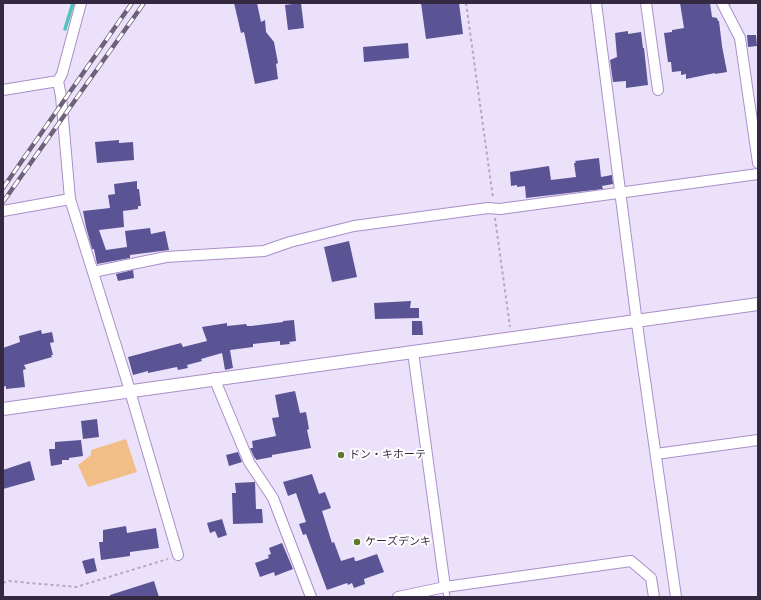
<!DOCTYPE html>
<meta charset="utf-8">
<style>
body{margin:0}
#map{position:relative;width:761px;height:600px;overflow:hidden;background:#ece1fa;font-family:Lora,serif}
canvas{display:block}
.frame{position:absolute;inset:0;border:4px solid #352941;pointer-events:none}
</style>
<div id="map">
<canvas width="761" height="600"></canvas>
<div class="frame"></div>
</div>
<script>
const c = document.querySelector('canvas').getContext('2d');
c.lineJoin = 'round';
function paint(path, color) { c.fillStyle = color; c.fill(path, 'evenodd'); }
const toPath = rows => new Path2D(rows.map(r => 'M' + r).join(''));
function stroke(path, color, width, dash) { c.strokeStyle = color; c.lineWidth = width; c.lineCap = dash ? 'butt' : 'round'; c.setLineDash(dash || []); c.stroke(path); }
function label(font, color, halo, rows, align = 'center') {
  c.font = font + ' Lora,"Noto Sans JP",serif'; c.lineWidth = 4; c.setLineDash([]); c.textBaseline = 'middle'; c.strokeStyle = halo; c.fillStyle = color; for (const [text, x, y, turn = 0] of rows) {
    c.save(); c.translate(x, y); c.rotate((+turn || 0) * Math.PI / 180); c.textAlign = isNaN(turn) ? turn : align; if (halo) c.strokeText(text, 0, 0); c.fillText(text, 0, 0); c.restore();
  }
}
const green = toPath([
 [126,439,137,472,88,487,78,465,91,455,91,450]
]);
const stream = toPath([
 [65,29,73,3]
]);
const building = toPath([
 [234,3,257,3,261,22,265,20,266,32,274,42,278,63,276,64,278,79,255,84,244,32,241,33],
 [301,3,304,28,288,30,285,5],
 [421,3,459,3,463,34,426,39],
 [680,3,710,3,712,17,717,18,718,21,719,21,722,46,727,72,715,74,715,73,686,79,686,74,681,75,681,71,672,72,671,62,668,62,664,33,672,32,672,30,684,28],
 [628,31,628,34,641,32,643,48,644,48,648,85,626,88,626,81,613,82,610,60,617,57,615,33],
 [747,35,756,35,757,46,748,47],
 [408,43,409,58,364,62,363,47],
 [119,140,119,143,133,142,134,160,97,163,95,142],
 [599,158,601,177,612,175,613,184,602,186,603,189,526,198,525,186,517,187,517,185,511,186,510,172,549,166,551,180,576,177,574,163,576,163,575,161],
 [137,181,137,189,139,189,141,206,138,206,138,209,123,211,124,227,99,230,106,250,127,247,125,231,150,228,151,234,165,231,169,250,130,255,130,258,97,264,94,249,92,249,86,227,83,211,110,208,108,195,115,194,114,184],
 [349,241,357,277,332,282,324,247],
 [133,270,134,278,118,281,116,274],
 [411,301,410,308,419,308,419,318,375,319,374,303],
 [294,320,296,341,289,342,290,344,280,345,280,341,253,344,253,347,230,350,233,368,225,370,222,353,201,359,202,361,187,365,188,368,178,370,177,367,148,373,148,371,133,375,128,357,181,343,183,347,207,341,202,327,227,323,227,326,246,324,247,326,251,326,283,322,283,321],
 [412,321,422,321,423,335,412,335],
 [41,330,42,334,52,332,54,342,50,343,53,355,51,355,52,357,24,365,26,369,23,370,25,387,6,389,6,386,3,387,3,348,20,342,19,336],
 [295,391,300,413,306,412,309,429,307,430,311,448,272,455,272,457,256,460,256,458,255,459,250,448,253,448,252,441,276,436,272,418,279,417,275,395],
 [97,419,99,437,83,439,81,421],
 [81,440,83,456,69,458,69,460,62,460,62,464,51,466,49,449,55,449,55,442],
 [238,452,242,462,229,466,226,455],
 [30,461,35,480,3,489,3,470],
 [312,474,319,494,325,492,331,508,322,511,332,543,334,542,341,561,354,557,355,561,357,561,377,554,384,572,364,579,365,584,354,588,352,583,348,585,347,583,327,590,306,534,303,535,299,524,306,522,296,493,288,496,283,482],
 [255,482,256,509,262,509,263,523,233,524,232,493,236,493,235,483],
 [222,519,227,535,218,538,215,531,210,533,207,523],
 [126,526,127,533,156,528,159,548,130,552,130,556,101,560,99,542,103,542,103,530],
 [282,543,293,569,275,576,274,572,260,577,255,563,269,558,268,555,271,554,269,548],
 [94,558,97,571,86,574,82,561],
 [154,581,159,597,110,597,110,595]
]);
const path = toPath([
 [466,3,493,198],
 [495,218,510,327],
 [3,583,8,581,76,587,168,559]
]);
const service = toPath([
 [445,587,447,597]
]);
const minor = toPath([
 [81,3,62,74,58,81,61,96,70,199,127,381,178,555],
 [596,3,638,331,676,597],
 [646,3,658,90],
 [722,3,740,38,758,163],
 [3,90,58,81],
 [3,211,70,199],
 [93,272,166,257,264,251,290,242,354,226,488,208,500,209,758,174],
 [413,352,445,587],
 [214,378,249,462,273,498,311,597],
 [656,454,758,440],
 [398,597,445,587,631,561,651,578,654,597]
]);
const tertiary = toPath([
 [3,409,758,304]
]);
const rail = toPath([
 [3,188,132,3],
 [3,202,144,3]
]);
const markers = [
 [341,455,4,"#5d792d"],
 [357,542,4,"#5d792d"]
];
const poiNames = [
 ["ドン・キホーテ",349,455],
 ["ケーズデンキ",365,542]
];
paint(green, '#f2be88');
stroke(stream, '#52c3b9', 3.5);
paint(building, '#5a5394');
stroke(service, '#ab8ec9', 7);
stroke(minor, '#ab8ec9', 12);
stroke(tertiary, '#ab8ec9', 14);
stroke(path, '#b3a8c0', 2, [3, 3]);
stroke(service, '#fff', 5);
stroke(minor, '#fff', 10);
stroke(tertiary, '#fff', 12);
stroke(rail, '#6e627a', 4.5);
stroke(rail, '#fff', 3, [9]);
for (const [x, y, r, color] of markers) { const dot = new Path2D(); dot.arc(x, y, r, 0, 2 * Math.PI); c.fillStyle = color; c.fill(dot); stroke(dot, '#fff', 1.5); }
label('11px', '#352941', '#fff', poiNames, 'left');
</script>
